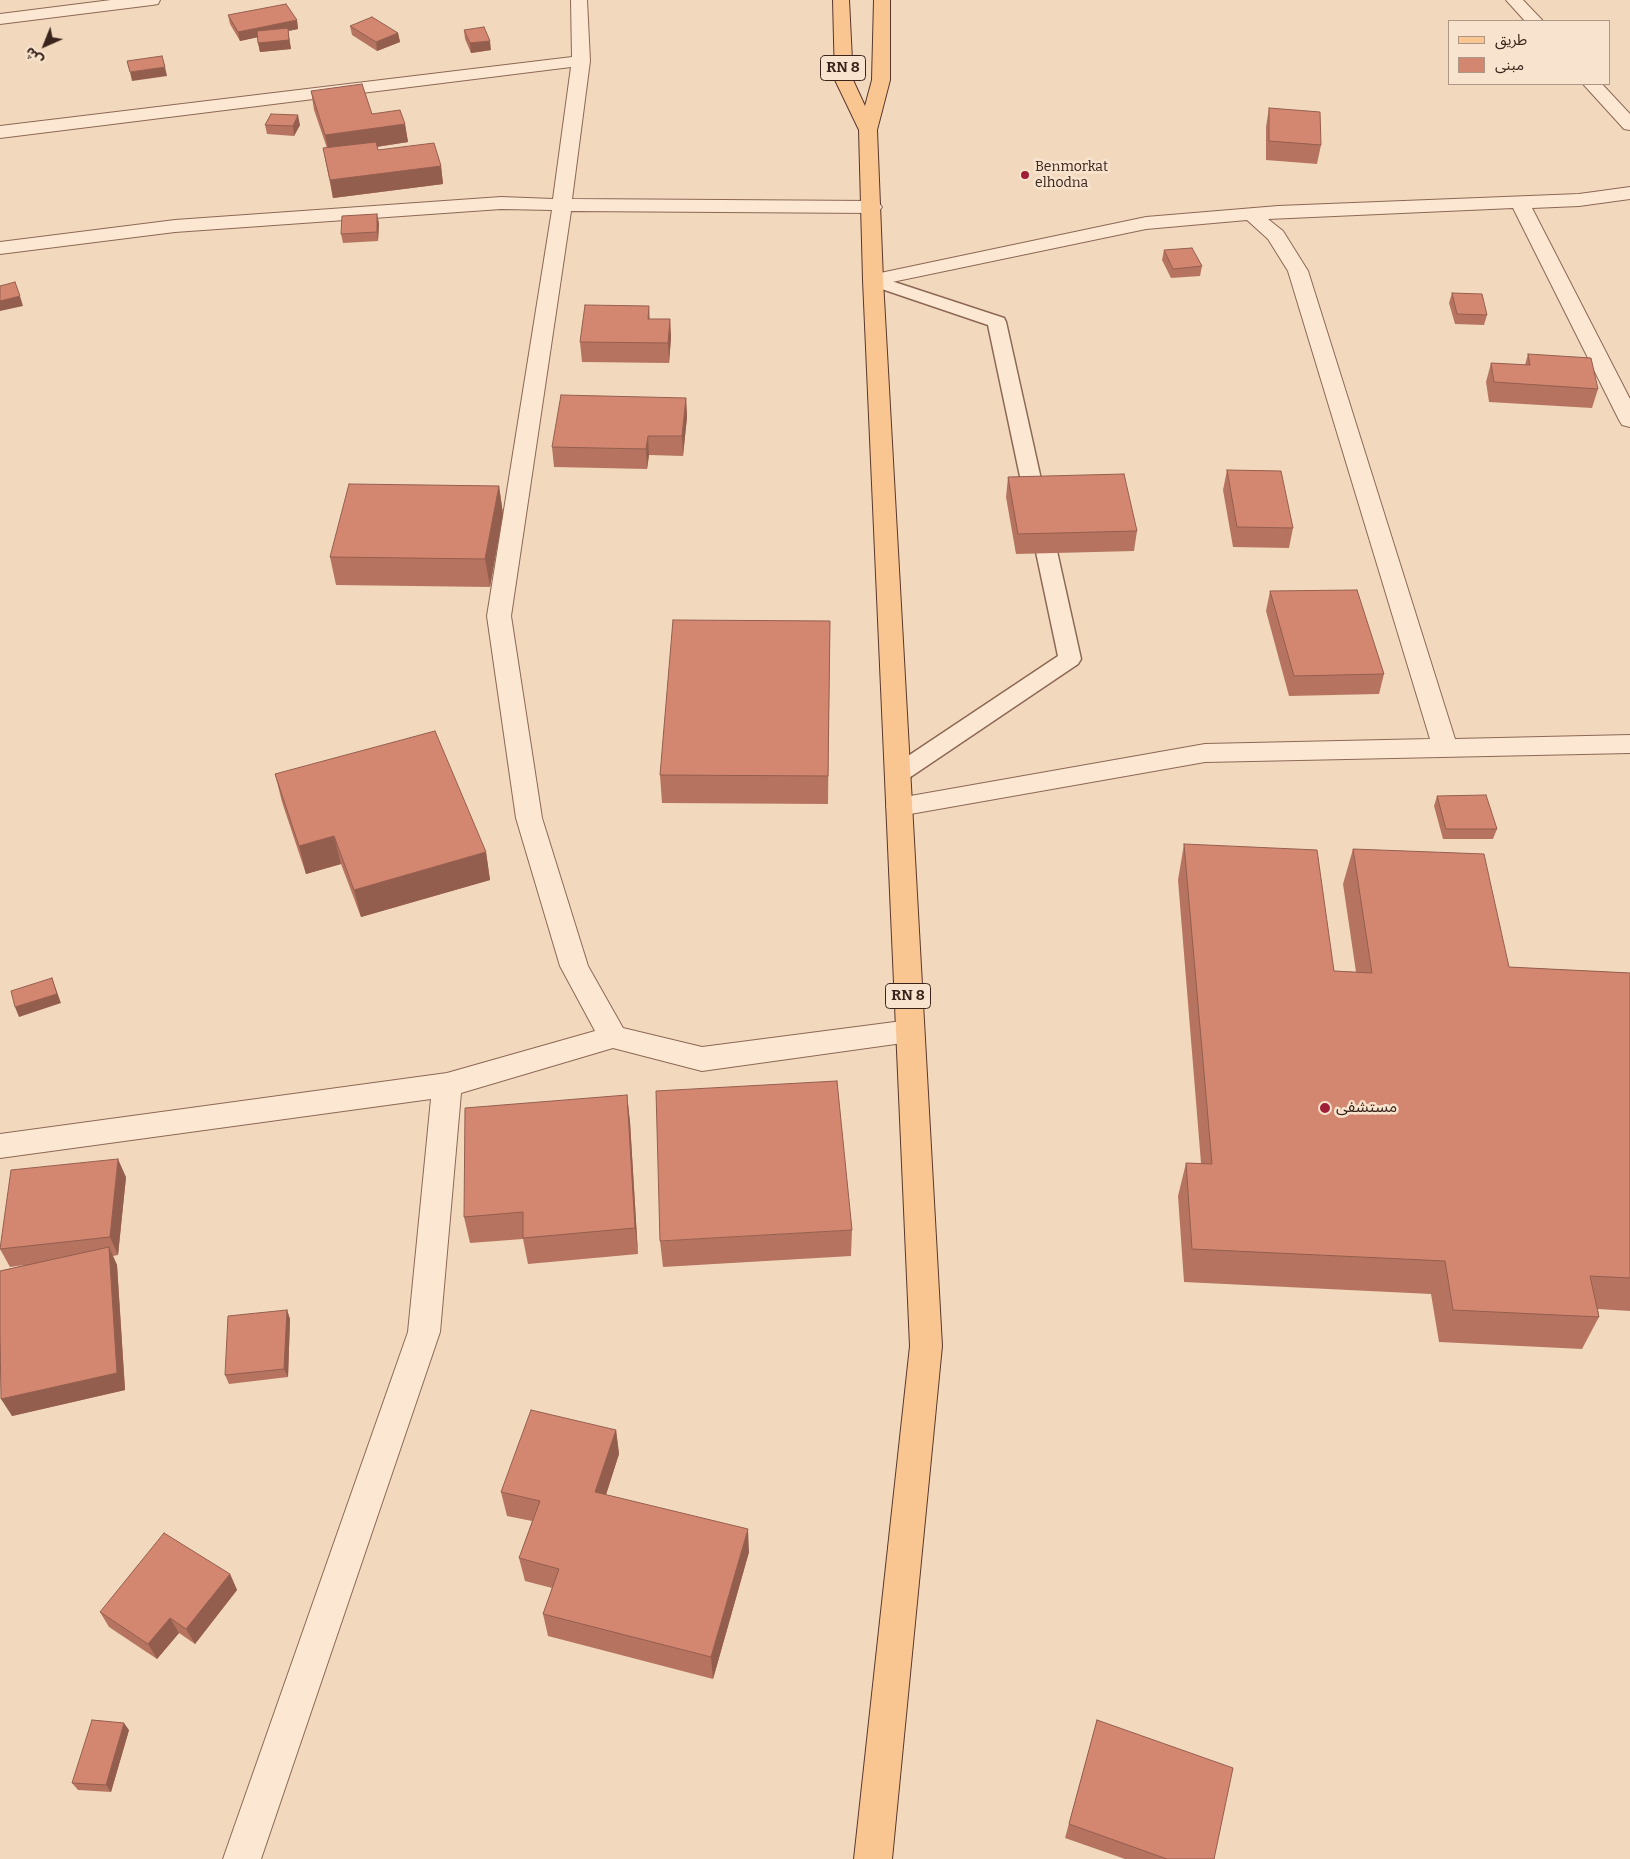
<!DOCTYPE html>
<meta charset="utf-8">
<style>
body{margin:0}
#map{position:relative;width:1630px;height:1859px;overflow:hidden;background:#f2d9be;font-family:Bitter,"Noto Sans Arabic",serif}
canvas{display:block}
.legend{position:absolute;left:1448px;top:20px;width:162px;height:65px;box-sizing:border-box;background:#f8e4ce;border:1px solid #ac9786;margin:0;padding:6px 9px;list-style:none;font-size:15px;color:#3a241b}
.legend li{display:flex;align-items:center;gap:10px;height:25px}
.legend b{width:25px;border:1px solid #ac9786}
.north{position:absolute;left:20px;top:20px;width:50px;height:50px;-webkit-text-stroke:4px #f8e4ce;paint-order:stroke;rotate:224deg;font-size:14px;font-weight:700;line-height:20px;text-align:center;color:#3a241b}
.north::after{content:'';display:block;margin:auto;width:18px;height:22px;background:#3a241b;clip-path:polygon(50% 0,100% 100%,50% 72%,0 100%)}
</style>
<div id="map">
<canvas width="1630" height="1859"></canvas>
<ul class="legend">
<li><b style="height:6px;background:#f9c692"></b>طريق</li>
<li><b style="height:14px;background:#d48770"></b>مبنى</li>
</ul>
<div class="north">ش</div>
</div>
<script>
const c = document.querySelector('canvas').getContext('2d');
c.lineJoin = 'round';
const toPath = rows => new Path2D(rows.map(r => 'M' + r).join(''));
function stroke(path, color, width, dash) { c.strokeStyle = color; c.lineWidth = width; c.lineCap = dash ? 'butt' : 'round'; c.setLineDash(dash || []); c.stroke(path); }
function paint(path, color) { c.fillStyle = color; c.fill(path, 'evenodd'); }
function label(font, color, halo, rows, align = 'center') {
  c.font = font + ' Bitter,"Noto Sans Arabic",serif'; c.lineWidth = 5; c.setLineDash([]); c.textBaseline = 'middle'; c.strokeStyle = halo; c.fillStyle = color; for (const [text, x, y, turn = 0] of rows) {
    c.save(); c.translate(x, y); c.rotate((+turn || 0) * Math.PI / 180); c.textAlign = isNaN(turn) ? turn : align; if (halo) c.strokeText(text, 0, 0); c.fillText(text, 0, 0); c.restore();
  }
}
const lane = toPath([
 [873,275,1004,318,1006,322,1081,659,1078,664,906,780,898,782,890,780,886,774,890,768,1058,656,988,325,867,284,864,280,867,276,873,275]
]);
const street = toPath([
 [111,0,160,0,158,4,152,5,0,24,0,14,111,0],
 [571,0,587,0,590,61,572,199,872,201,879,203,882,207,879,211,872,213,571,211,511,616,542,818,588,966,623,1028,702,1047,910,1020,920,1023,924,1031,920,1039,910,1042,702,1071,613,1048,461,1093,440,1332,261,1859,223,1859,408,1332,431,1099,0,1158,0,1134,447,1073,595,1031,560,966,516,818,487,616,552,210,501,209,175,232,0,254,0,242,175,220,501,197,553,199,571,67,0,138,0,126,572,57,571,0],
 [1506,0,1523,0,1543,21,1525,21,1506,0],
 [1583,84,1602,84,1630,114,1630,130,1624,129,1583,84],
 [1630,187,1630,199,1579,206,1532,208,1630,399,1630,427,1622,425,1619,420,1513,208,1268,219,1283,231,1308,271,1455,739,1630,735,1630,753,1205,762,899,816,890,814,886,807,890,800,899,798,1205,744,1430,739,1288,271,1268,239,1247,220,1146,229,873,286,866,284,863,280,866,276,1146,217,1278,206,1579,194,1630,187]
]);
const primary = toPath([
 [833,0,849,0,853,80,865,106,872,80,874,0,890,0,890,80,877,130,883,280,942,1346,892,1859,854,1859,910,1346,863,280,859,130,835,80,833,0]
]);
const wall = toPath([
 [228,15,297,20,298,29,288,31,291,49,260,52,257,37,240,41,230,24],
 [350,26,398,33,400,42,377,51,352,35],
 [464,30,491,50,471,53,465,39],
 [311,91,372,114,405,124,408,142,377,147,378,150,441,166,443,184,333,198,323,148,327,148,314,110],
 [1269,108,1321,145,1317,164,1266,160,1266,127],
 [265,125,300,125,294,136,267,134],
 [379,223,378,241,343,243,341,234],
 [1164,250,1202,266,1200,276,1171,278,1162,260],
 [1452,293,1487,315,1484,325,1455,324,1449,303],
 [650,319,670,319,671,338,669,363,582,362,580,342],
 [1528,354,1598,389,1592,408,1489,402,1486,382,1491,363,1525,365],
 [686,398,687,417,683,456,649,455,647,469,554,467,552,447],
 [1227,470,1293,528,1289,548,1233,547,1223,490],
 [1008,477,1137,531,1134,551,1016,554,1006,497],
 [499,486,503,514,490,587,336,585,330,557],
 [1270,591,1384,674,1379,694,1289,696,1266,611],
 [830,621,828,804,662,803,660,775],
 [275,774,486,852,490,880,361,917,341,864,306,874,282,802],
 [1437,796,1497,829,1493,839,1443,839,1434,806],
 [1184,844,1334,971,1356,972,1343,884,1353,849,1509,967,1630,973,1630,1311,1598,1309,1599,1317,1582,1349,1439,1342,1431,1294,1184,1282,1178,1196,1186,1163,1201,1163,1178,880],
 [627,1095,630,1122,638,1254,528,1264,523,1239,470,1243,464,1217],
 [126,1177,118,1255,113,1256,117,1265,125,1390,12,1416,0,1356,0,1271,25,1265,10,1267,0,1249],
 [852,1230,851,1256,663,1267,660,1241],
 [287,1310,290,1319,288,1377,229,1384,225,1375],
 [616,1430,619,1454,606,1495,749,1552,713,1679,548,1636,543,1614,552,1588,525,1581,519,1558,532,1521,507,1516,501,1492],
 [230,1574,237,1590,195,1644,179,1633,157,1659,109,1627,100,1612],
 [1097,1720,1214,1859,1125,1859,1065,1838],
 [129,1730,111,1792,78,1790,72,1783]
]);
const shadedWall = toPath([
 [297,20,298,29,288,31,291,49,260,52,258,43,288,31,240,41,238,32],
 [398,33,400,42,377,51,376,42],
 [490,41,491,50,471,53,470,43],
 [165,67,167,76,132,81,130,72],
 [298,115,300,125,294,136,293,126],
 [405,124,408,142,329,154,325,135],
 [441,166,443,184,333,198,330,180],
 [377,214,379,223,378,241,377,232],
 [20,296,23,306,0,311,0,301],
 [649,306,650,325,648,319],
 [670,319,671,338,669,363,668,343],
 [686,398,687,417,683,456,682,436],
 [648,436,649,455,647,469,646,449],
 [499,486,503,514,490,587,485,559],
 [334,836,341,864,306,874,299,846],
 [486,852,490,880,361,917,354,890],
 [52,978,61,1003,19,1017,15,1007],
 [627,1095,630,1122,638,1254,635,1228],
 [118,1159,126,1177,118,1255,110,1237],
 [109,1247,117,1265,125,1390,12,1416,1,1399],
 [287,1310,290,1319,288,1377,284,1369],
 [616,1430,619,1454,599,1516,595,1492],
 [748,1529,749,1552,713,1679,711,1657],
 [230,1574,237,1590,195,1644,186,1629],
 [170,1618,179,1633,157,1659,148,1644],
 [124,1723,129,1730,111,1792,106,1785]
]);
const building = toPath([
 [286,4,297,20,238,32,228,15,286,4],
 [372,17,398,33,376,42,350,26,372,17],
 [484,27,490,41,470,43,464,30,484,27],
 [288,28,289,40,258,43,257,31,288,28],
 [162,56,165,67,130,72,127,61,162,56],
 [362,84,372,114,400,110,405,124,325,135,311,91,362,84],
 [1269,108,1320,112,1321,145,1269,141,1269,108],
 [271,114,298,115,293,126,265,125,271,114],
 [376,142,378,150,434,143,441,166,330,180,323,148,376,142],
 [377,214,377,232,341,234,342,216,377,214],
 [1192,248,1202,266,1173,269,1164,250,1192,248],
 [15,282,20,296,0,301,0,286,15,282],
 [1452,293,1482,294,1487,315,1457,314,1452,293],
 [585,305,649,306,648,319,670,319,668,343,580,342,585,305],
 [1528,354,1591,358,1598,389,1494,382,1491,363,1530,365,1528,354],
 [561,395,686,398,682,436,648,436,646,449,552,447,561,395],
 [1227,470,1281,471,1293,528,1237,527,1227,470],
 [1124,474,1137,531,1018,534,1008,477,1124,474],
 [349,484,499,486,485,559,330,557,349,484],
 [1357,590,1384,674,1294,676,1270,591,1357,590],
 [673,620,830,621,828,776,660,775,673,620],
 [435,731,486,852,354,890,334,836,299,846,275,774,435,731],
 [1486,795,1497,829,1446,829,1437,796,1486,795],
 [1184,844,1317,850,1334,971,1372,973,1353,849,1484,854,1509,967,1630,973,1630,1278,1590,1276,1599,1317,1453,1310,1445,1261,1192,1249,1186,1163,1212,1164,1184,844],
 [52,978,57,994,15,1007,11,991,52,978],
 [837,1081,852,1230,660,1241,656,1091,837,1081],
 [627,1095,635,1228,523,1238,523,1212,464,1217,465,1108,627,1095],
 [118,1159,110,1237,0,1249,11,1170,118,1159],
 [109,1247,117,1373,1,1399,0,1336,0,1271,109,1247],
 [287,1310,284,1369,225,1375,228,1316,287,1310],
 [531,1410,616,1430,595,1492,748,1529,711,1657,543,1614,559,1569,519,1558,540,1501,501,1492,531,1410],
 [164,1533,230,1574,186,1629,170,1618,148,1644,100,1612,164,1533],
 [92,1720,124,1723,106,1785,72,1783,92,1720],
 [1097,1720,1233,1768,1214,1859,1167,1859,1069,1824,1097,1720]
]);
const markers = [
 [1025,175,5,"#a01f38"],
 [1325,1108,6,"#a01f38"]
];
const farPoinames = [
 ["Benmorkat",1035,167],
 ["elhodna",1035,183]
];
const shields = [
 [843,68,45],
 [908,996,45]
];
const shieldNames = [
 ["RN 8",843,68],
 ["RN 8",908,996]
];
const poiNames = [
 ["مستشفى",1336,1108]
];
stroke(lane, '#8c6855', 3);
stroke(street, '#8c6855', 2);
stroke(primary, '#59372a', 2);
paint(lane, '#fce7d2');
paint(street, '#fce7d2');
paint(primary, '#f9c692');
paint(wall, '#b67460');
paint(shadedWall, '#945e4e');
paint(building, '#d48770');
stroke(building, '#945e4e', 1);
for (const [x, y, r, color] of markers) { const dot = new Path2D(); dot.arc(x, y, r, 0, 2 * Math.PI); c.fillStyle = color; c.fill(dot); stroke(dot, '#f8e4ce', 2); }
label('14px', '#3a241b', '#f8e4ce', farPoinames, 'left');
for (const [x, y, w] of shields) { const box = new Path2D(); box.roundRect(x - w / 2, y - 12.5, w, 25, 4); c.fillStyle = '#f8e4ce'; c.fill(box); stroke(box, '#3a241b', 1); }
label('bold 15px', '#3a241b', null, shieldNames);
label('16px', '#3a241b', '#f8e4ce', poiNames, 'left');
</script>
